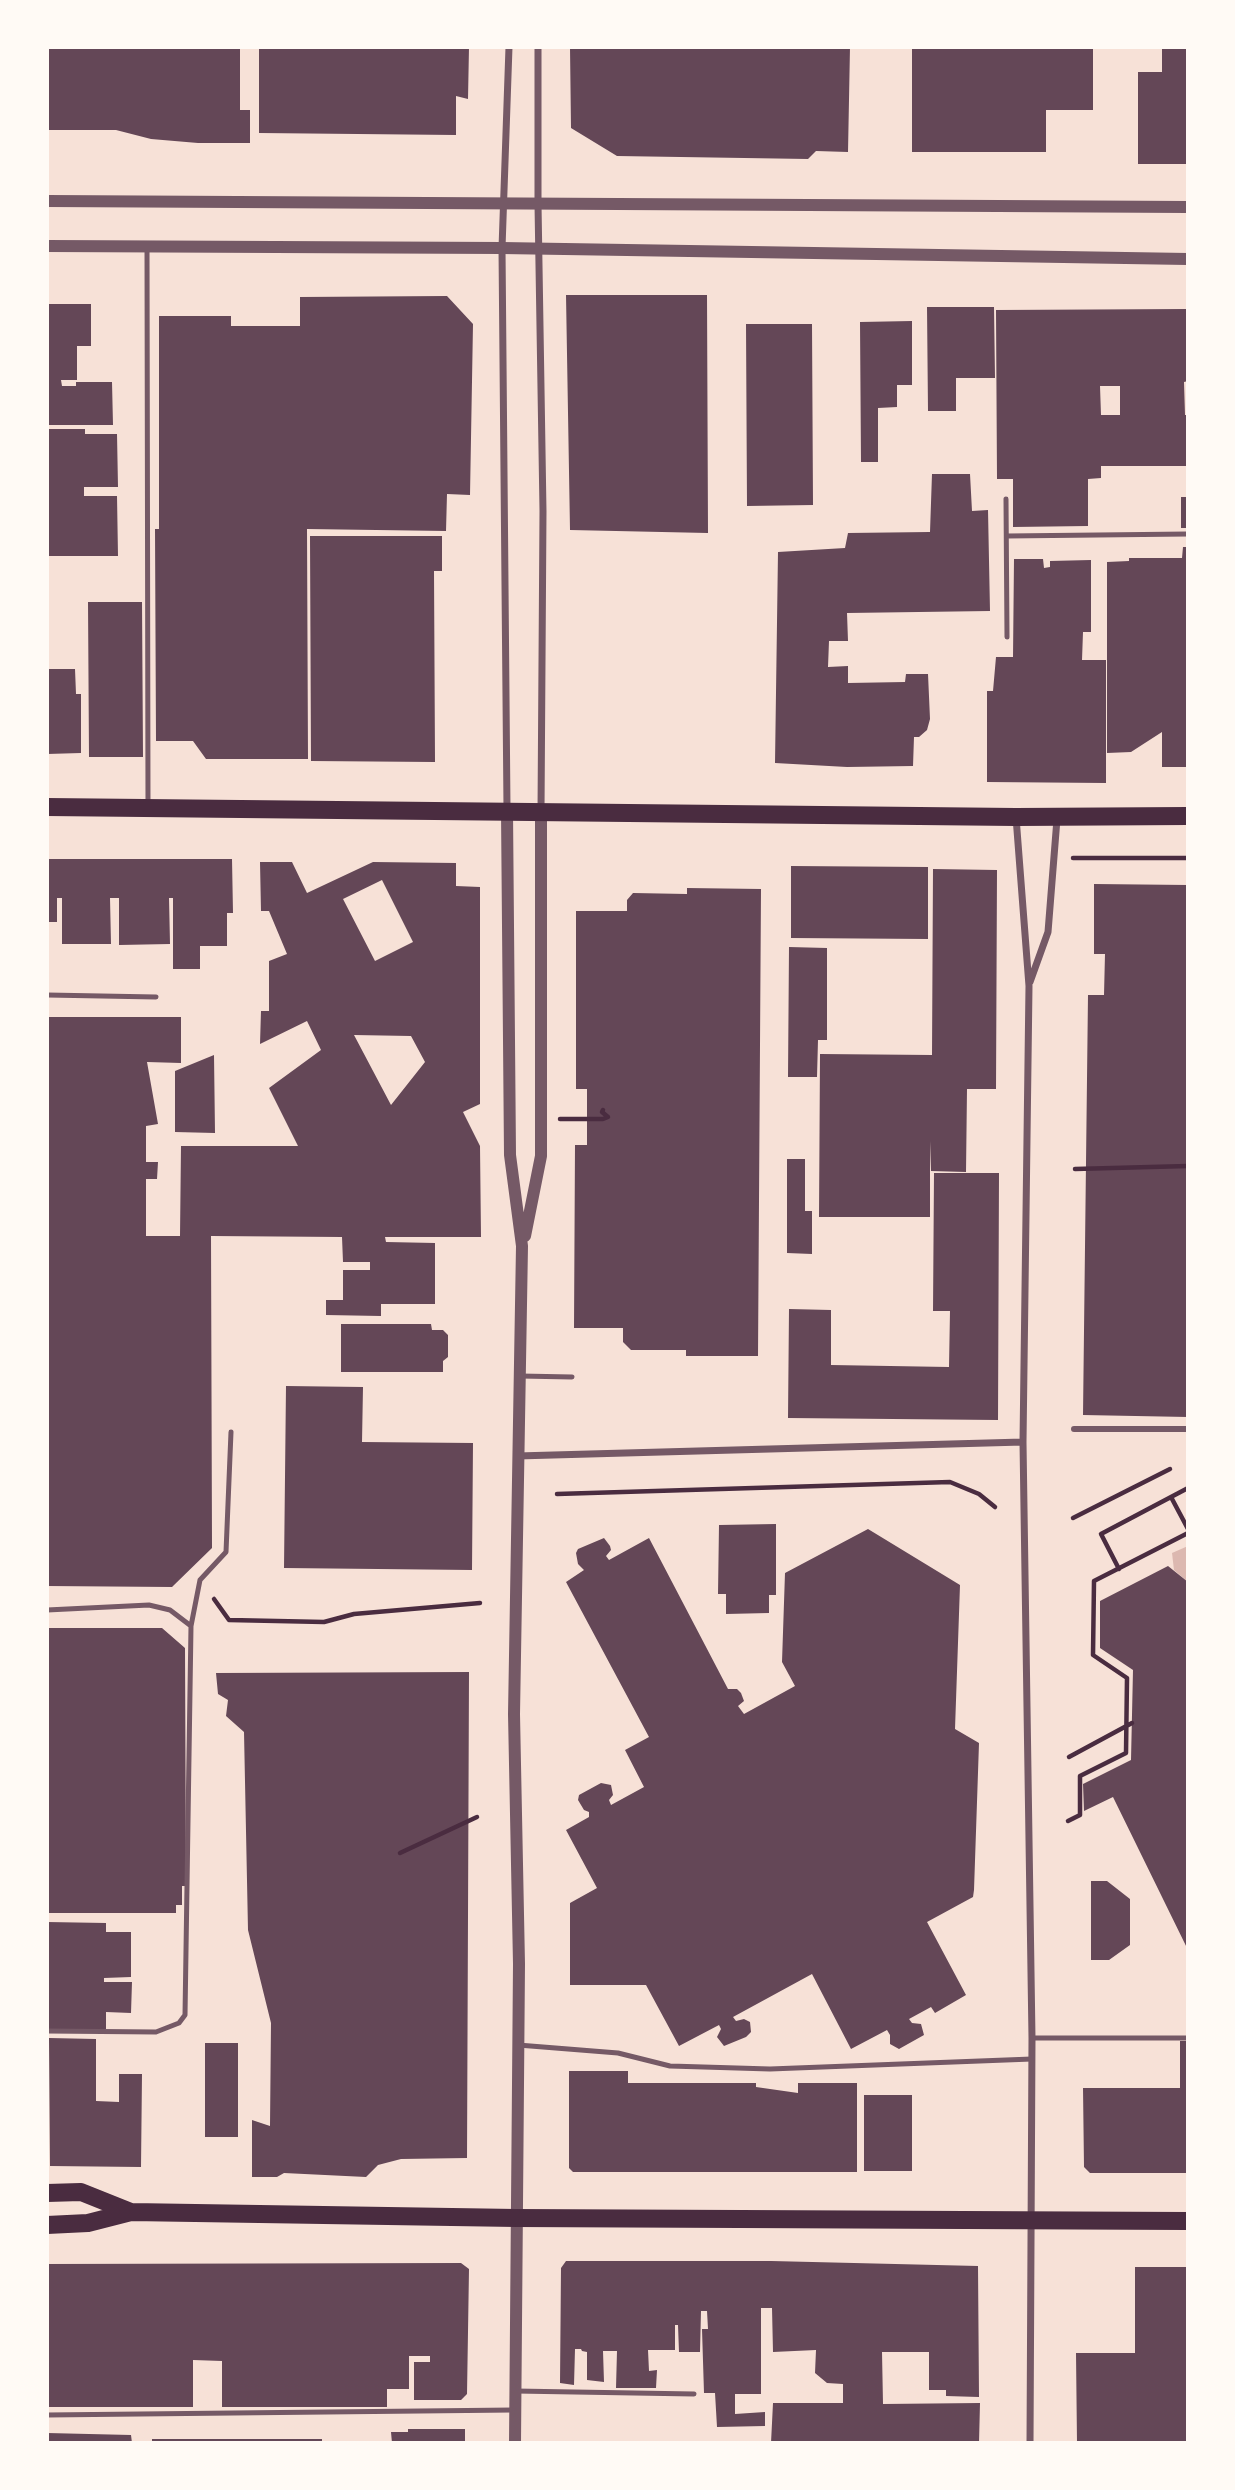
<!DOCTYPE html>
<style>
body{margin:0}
#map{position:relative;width:1235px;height:2490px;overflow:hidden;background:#f7e1d7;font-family:Poppins,sans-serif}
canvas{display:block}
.frame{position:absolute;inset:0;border:49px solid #fffaf5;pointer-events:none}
</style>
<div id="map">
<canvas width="1235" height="2490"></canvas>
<div class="frame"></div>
</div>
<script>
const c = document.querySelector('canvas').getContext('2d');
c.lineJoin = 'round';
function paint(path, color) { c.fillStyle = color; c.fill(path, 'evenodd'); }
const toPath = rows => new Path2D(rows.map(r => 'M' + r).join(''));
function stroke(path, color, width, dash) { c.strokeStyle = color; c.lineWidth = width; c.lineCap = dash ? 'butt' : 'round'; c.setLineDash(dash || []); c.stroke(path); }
const water = toPath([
 [1188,1546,1188,1582,1174,1570,1172,1553]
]);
const building = toPath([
 [47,47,240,47,240,110,250,110,250,143,198,143,151,139,116,130,47,130],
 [259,47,469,47,468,99,456,96,456,135,259,133],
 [570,47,850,47,848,152,816,151,808,159,617,156,571,128],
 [912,47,1093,47,1093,110,1046,110,1046,152,912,152],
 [1162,47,1188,47,1188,164,1138,164,1138,72,1162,72],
 [566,295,707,295,708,533,570,530],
 [447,296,473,324,470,495,447,494,446,531,307,529,308,759,206,759,193,741,156,741,155,529,159,529,159,316,231,316,231,326,300,326,300,297],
 [47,304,91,304,91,346,77,346,77,380,61,380,62,386,76,386,76,382,112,382,113,425,47,425],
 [927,307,994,307,995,378,956,378,956,411,928,411],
 [1188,309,1188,381,1184,382,1185,415,1188,415,1188,466,1101,466,1101,478,1088,479,1088,526,1013,527,1013,479,997,479,996,310],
 [1100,386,1120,386,1120,415,1101,415],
 [912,321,912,385,897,385,897,407,878,408,878,462,861,462,860,322],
 [746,324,812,324,813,505,747,506],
 [47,429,85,429,85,434,117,434,118,487,84,487,84,496,117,496,118,556,47,556],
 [932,474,970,474,972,511,988,510,990,611,847,613,848,641,829,641,828,667,848,666,848,683,905,682,906,674,928,674,930,719,927,730,919,737,914,737,913,766,847,767,775,763,778,552,845,548,848,533,930,532],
 [1181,497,1188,497,1188,528,1181,528],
 [310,536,442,536,442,571,434,571,435,762,311,761],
 [1183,547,1188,547,1188,767,1162,767,1162,732,1131,752,1107,753,1107,562,1129,561,1129,558,1182,558],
 [1014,559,1043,559,1044,568,1050,567,1050,561,1091,560,1091,632,1083,632,1082,660,1106,660,1106,783,987,782,987,691,993,691,996,657,1013,657],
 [88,602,142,602,143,757,89,757],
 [47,669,75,669,76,694,81,694,81,753,47,754],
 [47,859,232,859,233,913,227,913,227,946,200,946,200,969,173,969,173,898,169,898,170,944,119,945,119,898,110,898,111,944,62,944,62,898,57,898,57,922,47,922],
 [260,862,292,862,307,893,373,862,456,863,456,886,480,887,480,1104,463,1112,480,1146,481,1237,385,1237,386,1242,435,1243,435,1304,381,1304,381,1316,326,1315,326,1300,343,1300,343,1270,370,1270,370,1262,343,1262,342,1237,211,1236,212,1548,172,1587,47,1586,47,1017,181,1017,181,1063,147,1062,158,1124,146,1126,146,1162,158,1162,157,1179,146,1179,146,1236,180,1236,181,1146,298,1146,269,1088,321,1050,307,1021,260,1044,261,1011,269,1011,269,961,287,954,269,911,261,911],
 [382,880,413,942,375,961,343,899],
 [354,1035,411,1036,425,1062,391,1105],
 [791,866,928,867,928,939,791,938],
 [933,869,997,870,996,1089,967,1089,966,1172,931,1171,930,1141,930,1217,819,1217,820,1054,932,1055],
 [1094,884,1188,885,1188,1417,1083,1415,1088,995,1104,995,1105,954,1094,954],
 [687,888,761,889,758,1356,686,1356,686,1350,631,1350,623,1342,623,1328,574,1328,575,1145,587,1145,587,1089,576,1089,576,911,627,911,627,900,633,893,687,894],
 [789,947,827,948,827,1040,818,1040,817,1077,788,1077],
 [214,1055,215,1133,175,1132,175,1071],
 [787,1159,805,1159,805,1211,812,1211,812,1254,787,1253],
 [934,1173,999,1173,998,1420,788,1418,789,1309,831,1310,831,1365,949,1367,950,1311,933,1311],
 [341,1324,431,1324,432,1330,443,1330,448,1335,448,1357,443,1361,443,1372,341,1372],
 [286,1386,363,1387,362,1442,473,1443,472,1570,284,1568],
 [776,1524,776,1595,769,1595,769,1613,726,1614,726,1594,718,1594,719,1525],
 [868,1529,960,1585,955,1729,979,1743,974,1890,973,1897,927,1922,966,1995,935,2013,931,2007,909,2019,912,2023,921,2024,924,2035,899,2049,890,2044,890,2035,887,2030,851,2049,812,1974,733,2017,736,2021,744,2019,750,2022,751,2032,746,2037,724,2046,717,2037,721,2029,719,2025,679,2046,646,1985,570,1985,570,1903,597,1888,566,1830,589,1817,589,1812,584,1810,578,1800,579,1795,601,1783,611,1785,613,1795,609,1800,611,1805,644,1787,625,1750,649,1737,566,1582,584,1570,578,1564,576,1553,578,1549,604,1538,610,1546,611,1550,606,1556,609,1560,649,1538,728,1689,737,1689,741,1693,744,1701,738,1706,744,1714,795,1686,782,1662,785,1573],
 [1168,1566,1188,1582,1188,1950,1113,1797,1084,1811,1083,1784,1131,1760,1133,1670,1100,1648,1100,1601],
 [47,1628,162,1628,185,1648,186,1886,182,1886,182,1905,176,1905,176,1913,47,1913],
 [469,1672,467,2158,401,2159,378,2165,366,2177,284,2173,277,2177,252,2177,252,2120,270,2126,271,2023,248,1930,244,1732,226,1716,228,1700,218,1694,216,1673],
 [1091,1881,1107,1881,1130,1899,1130,1945,1109,1960,1091,1960],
 [47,1922,106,1923,106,1932,131,1932,131,1977,104,1978,104,1982,132,1982,131,2013,106,2012,106,2029,47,2029],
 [49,2038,96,2039,96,2101,119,2102,119,2074,142,2074,141,2167,50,2166],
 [1180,2041,1188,2041,1188,2173,1090,2173,1084,2167,1083,2088,1180,2088],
 [205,2043,238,2043,238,2137,205,2137],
 [569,2071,628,2071,628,2083,756,2083,756,2087,798,2093,798,2083,857,2083,857,2172,573,2172,569,2168],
 [864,2095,912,2095,912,2171,864,2171],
 [566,2261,771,2261,978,2266,979,2397,946,2396,946,2390,929,2390,929,2352,882,2352,883,2404,980,2403,979,2443,771,2443,773,2403,843,2403,843,2384,827,2383,815,2373,816,2350,773,2352,772,2308,761,2308,761,2394,735,2394,735,2414,765,2412,765,2426,717,2427,715,2393,704,2393,702,2329,708,2329,707,2311,701,2311,700,2352,679,2352,678,2325,675,2325,675,2350,648,2350,649,2371,657,2370,656,2388,616,2388,617,2351,603,2351,604,2382,587,2380,587,2352,582,2351,581,2349,575,2349,574,2385,560,2383,561,2268],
 [461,2263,469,2269,467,2394,461,2400,414,2400,414,2362,430,2362,430,2356,409,2356,409,2389,387,2389,387,2407,222,2407,222,2361,193,2360,193,2407,47,2407,47,2264],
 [1135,2267,1188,2267,1188,2443,1077,2443,1076,2353,1135,2353],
 [408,2429,465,2429,465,2443,392,2443,391,2432,408,2432],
 [47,2433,131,2435,132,2443,47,2443],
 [152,2439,322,2439,322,2443,152,2443]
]);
const path = toPath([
 [1073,858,1188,858],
 [560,1119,603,1119,608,1117,602,1112,603,1110],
 [1075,1169,1188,1166],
 [557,1494,950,1482,979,1494,995,1507],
 [1171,1497,1188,1529],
 [1073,1518,1170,1469],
 [1119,1569,1101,1534,1188,1488],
 [214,1599,229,1620,324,1622,354,1614,480,1603],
 [1069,1757,1132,1723],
 [1068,1821,1080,1815,1080,1776,1126,1753,1127,1678,1093,1655,1094,1581,1188,1533],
 [400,1853,477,1817]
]);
const service = toPath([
 [147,248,148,805],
 [1006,499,1007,637],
 [1007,536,1188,534],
 [47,995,156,997],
 [520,1376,572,1377],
 [47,1610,149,1605,170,1610,191,1626],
 [47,2031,156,2032,179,2023,185,2015,191,1626,200,1580,226,1552,231,1432],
 [1032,2038,1188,2038],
 [518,2045,618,2053,670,2066,770,2069,1032,2059],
 [515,2391,694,2394],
 [47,2415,513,2410]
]);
const pedestrian = toPath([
 [1074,1429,1188,1429]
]);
const minor = toPath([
 [538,47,538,204,543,511,541,812],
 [507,809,502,248,509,47],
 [1016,817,1029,986,1023,1442,1032,2038,1030,2443],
 [1030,982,1048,932,1057,819],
 [517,1456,1023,1442]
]);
const tertiary = toPath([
 [47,201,1188,207],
 [47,246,502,248,1188,259],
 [507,811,510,1155,522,1246,514,1714,519,1964,515,2443],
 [525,1236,541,1156,541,812]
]);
const primary = toPath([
 [47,807,1016,817,1188,816],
 [47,2193,81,2192,131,2212],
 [47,2225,88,2223,131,2212,516,2218,1188,2221]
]);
paint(water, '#dcb8b0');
paint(building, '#644757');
stroke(path, '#4a2c40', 4.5);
stroke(service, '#755966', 5);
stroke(pedestrian, '#755966', 6);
stroke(minor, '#755966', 7);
stroke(tertiary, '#755966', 12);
stroke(primary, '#4a2c40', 18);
</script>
